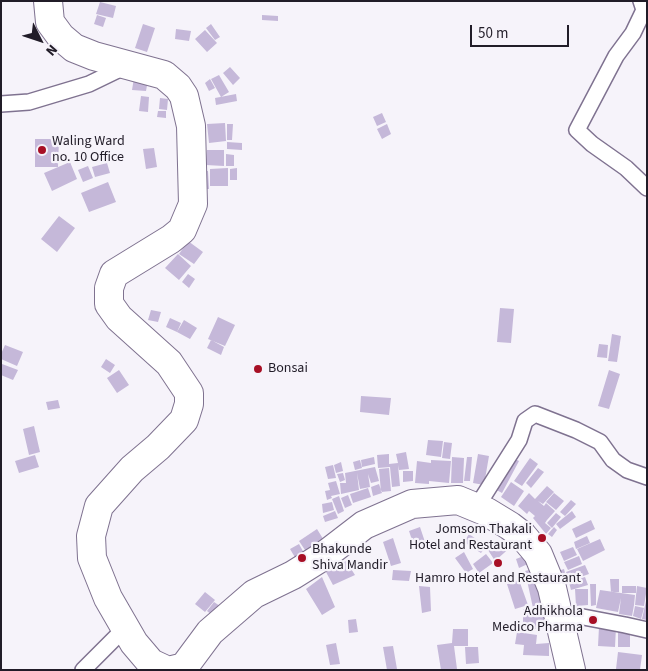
<!DOCTYPE html>
<style>
body{margin:0}
#map{position:relative;width:648px;height:671px;overflow:hidden;background:#f6f3fa;font-family:"Source Sans 3",sans-serif}
canvas{display:block}
.frame{position:absolute;inset:0;border:2px solid #211c28;pointer-events:none}
.north{position:absolute;left:15px;top:15px;width:50px;height:50px;-webkit-text-stroke:4px #f6f3fa;paint-order:stroke;rotate:131deg;font-size:14px;font-weight:700;line-height:20px;text-align:center;color:#211c28}
.north::after{content:'';display:block;margin:auto;width:18px;height:22px;background:#211c28;clip-path:polygon(50% 0,100% 100%,50% 72%,0 100%)}
.scale{position:absolute;left:470px;top:25px;width:99px;height:22px;box-sizing:border-box;border:2px solid #211c28;border-top:0;padding-left:6px;font-size:15px;line-height:18px;white-space:nowrap;color:#211c28;-webkit-text-stroke:4px #f6f3fa;paint-order:stroke}
</style>
<div id="map">
<canvas width="648" height="671"></canvas>
<div class="frame"></div>
<div class="north">N</div>
<div class="scale">50 m</div>
</div>
<script>
const c = document.querySelector('canvas').getContext('2d');
c.lineJoin = 'round';
function paint(path, color) { c.fillStyle = color; c.fill(path, 'evenodd'); }
const toPath = rows => new Path2D(rows.map(r => 'M' + r).join(''));
function stroke(path, color, width, dash) { c.strokeStyle = color; c.lineWidth = width; c.lineCap = dash ? 'butt' : 'round'; c.setLineDash(dash || []); c.stroke(path); }
function label(font, color, halo, rows, align = 'center') {
  c.font = font + ' "Source Sans 3",sans-serif'; c.lineWidth = 4.5; c.setLineDash([]); c.textBaseline = 'middle'; c.strokeStyle = halo; c.fillStyle = color; for (const [text, x, y, turn = 0] of rows) {
    c.save(); c.translate(x, y); c.rotate((+turn || 0) * Math.PI / 180); c.textAlign = isNaN(turn) ? turn : align; if (halo) c.strokeText(text, 0, 0); c.fillText(text, 0, 0); c.restore();
  }
}
const building = toPath([
 [100,2,116,6,113,18,96,14],
 [97,15,106,18,103,27,94,24],
 [262,15,278,16,278,21,262,20],
 [143,24,155,28,147,52,135,48],
 [211,24,220,37,215,40,206,28],
 [176,29,191,31,189,41,175,39],
 [205,30,217,43,207,52,195,39],
 [230,67,240,78,233,85,223,73],
 [219,75,229,92,221,97,211,79],
 [134,78,148,80,146,91,132,90],
 [210,79,215,88,209,91,205,83],
 [236,94,237,101,216,105,215,98],
 [141,96,149,97,148,112,139,111],
 [160,98,168,99,167,110,159,109],
 [158,111,166,111,166,118,157,117],
 [382,113,386,122,377,126,373,117],
 [225,123,226,141,209,143,207,124],
 [227,124,233,124,232,140,227,140],
 [387,124,391,134,382,139,377,129],
 [35,139,59,139,58,167,35,167],
 [227,142,242,143,242,150,227,149],
 [154,148,157,167,146,169,143,149],
 [207,150,224,150,224,166,206,165],
 [226,154,234,155,234,166,226,166],
 [70,162,77,179,52,191,44,173],
 [107,163,110,173,95,177,92,167],
 [88,166,93,178,83,182,78,170],
 [228,168,228,186,210,186,210,169],
 [237,168,237,180,230,180,230,169],
 [200,171,208,171,209,189,201,189],
 [108,182,116,202,89,212,81,193],
 [59,216,75,228,57,252,41,239],
 [188,241,203,252,194,264,179,254],
 [178,254,191,266,179,280,165,268],
 [188,274,195,279,189,288,182,282],
 [500,308,514,309,511,343,497,342],
 [151,310,161,312,158,322,148,320],
 [218,317,235,325,225,346,208,339],
 [170,318,181,323,177,332,166,327],
 [184,320,197,328,190,339,177,332],
 [612,334,621,336,617,362,608,361],
 [211,340,224,347,221,355,207,348],
 [599,344,608,345,607,358,597,357],
 [5,345,23,352,17,366,1,359,1,354],
 [106,359,115,365,110,373,101,367],
 [2,364,18,370,13,380,1,375],
 [119,370,129,385,117,393,107,378],
 [609,370,620,374,609,409,598,406],
 [361,396,391,398,389,415,360,412],
 [58,400,60,408,48,410,46,402],
 [34,426,40,452,29,455,23,429],
 [428,440,443,441,441,457,426,455],
 [444,442,452,443,450,459,442,458],
 [406,452,409,469,399,470,398,465,400,486,392,487,390,467,378,468,377,455,389,454,389,464,398,463,396,454],
 [478,454,489,456,484,485,473,483],
 [35,455,39,467,19,473,15,461],
 [374,457,375,464,362,467,361,460],
 [452,457,464,458,463,483,451,483],
 [467,457,472,457,470,481,464,481],
 [511,457,519,461,502,493,493,488],
 [530,458,538,464,522,486,514,481],
 [360,460,362,468,355,470,353,462],
 [431,460,451,461,449,483,429,481,429,484,415,483,417,461,431,463],
 [341,462,343,471,336,473,334,465],
 [333,465,336,478,328,479,325,467],
 [375,467,379,481,371,483,368,474,370,487,360,489,357,473,359,490,341,494,340,483,346,483,345,473],
 [389,468,391,491,381,492,379,469],
 [538,468,544,472,531,488,526,483],
 [403,471,413,471,413,481,403,482],
 [343,473,345,480,340,482,337,474],
 [336,481,340,494,331,496,332,498,327,500,325,491,330,490,328,483],
 [511,482,524,491,514,506,501,497],
 [379,484,382,493,373,496,371,487],
 [547,486,554,492,543,504,538,501,544,506,546,503,555,511,547,520,542,516,547,520,545,523,551,528,546,534,533,518,535,516,529,511,527,514,518,506,529,493,535,499],
 [368,488,371,497,353,503,350,494],
 [554,493,564,501,556,510,546,502],
 [348,495,352,505,345,508,341,498],
 [339,496,344,511,338,514,332,499],
 [571,500,576,504,565,516,560,512],
 [332,502,334,510,323,513,322,504],
 [335,511,338,518,325,522,323,516],
 [572,511,576,517,560,529,556,524],
 [556,513,561,517,552,528,547,523],
 [591,520,595,529,576,538,572,529],
 [420,527,425,542,414,546,409,531],
 [554,527,557,530,552,537,548,534],
 [317,529,325,542,307,553,299,541],
 [469,534,486,546,481,553,464,542],
 [587,536,590,543,576,549,574,542],
 [393,538,401,563,391,566,383,542],
 [508,539,513,545,495,561,488,550],
 [600,539,605,550,583,561,577,549],
 [299,544,304,553,296,559,290,549],
 [573,547,577,555,564,561,560,552],
 [464,552,473,569,466,573,455,558],
 [486,554,493,563,479,573,473,564],
 [529,554,532,562,519,568,516,559],
 [579,556,582,564,568,570,564,562],
 [346,561,355,575,333,585,326,572],
 [585,565,589,574,569,581,566,572],
 [533,569,542,607,533,608,525,571],
 [564,569,568,584,562,586,558,571],
 [393,570,411,571,409,581,392,580],
 [322,577,335,607,322,615,306,589],
 [585,577,588,585,571,590,569,582],
 [610,579,619,579,619,592,611,592],
 [519,580,528,605,515,609,507,584],
 [590,584,596,584,596,605,591,606],
 [419,586,430,587,431,611,422,613],
 [622,586,636,586,636,593,622,593],
 [637,586,647,588,644,606,635,605],
 [575,589,588,589,588,605,576,606],
 [600,590,635,595,634,605,632,605,634,605,632,616,619,614,621,598,618,612,596,608],
 [205,592,215,600,205,612,195,604],
 [646,601,647,602,647,620,642,619],
 [214,602,220,606,212,615,207,611],
 [635,606,644,608,641,619,633,616],
 [523,609,545,612,544,629,523,629],
 [356,619,358,632,349,633,348,620],
 [599,627,616,627,615,647,598,646],
 [453,629,468,629,468,646,454,646,457,669,441,670,437,645,452,643],
 [618,631,630,631,630,647,618,647],
 [517,632,537,635,536,644,549,643,549,656,523,655,524,645,515,644],
 [336,643,340,664,330,665,326,645],
 [393,646,397,669,387,670,383,647],
 [465,647,478,647,479,663,466,664],
 [618,652,642,655,640,670,616,669]
]);
const street = toPath([
 [641,1,644,10,633,33,616,56,577,130,592,144,626,168,647,188],
 [1,104,29,102,89,84,120,69,123,64],
 [476,508,519,440,525,421,535,414,576,430,600,442,613,460,627,470,647,477],
 [557,612,625,625,647,630],
 [83,670,125,628]
]);
const highway = toPath([
 [48,1,50,22,61,37,74,48,94,56,164,75,178,87,184,96,191,126,193,204,182,230,171,239,114,274,109,288,109,304,119,318,169,363,189,393,189,404,184,420,158,447,132,469,99,506,91,536,92,558,108,598,134,643,151,663,166,670],
 [172,670,184,667,210,632,254,594,293,575,325,555,364,525,412,504,458,500,487,512,510,526,523,536,538,554,552,588,571,670]
]);
const markers = [
 [42,150,5,"#a70f25"],
 [258,369,5,"#a70f25"],
 [542,538,5,"#a70f25"],
 [302,558,5,"#a70f25"],
 [498,563,5,"#a70f25"],
 [593,620,5,"#a70f25"]
];
const poiNames = [
 ["Waling Ward",52,142],
 ["no. 10 Office",52,158],
 ["Bonsai",268,369],
 ["Jomsom Thakali",532,530,"right"],
 ["Hotel and Restaurant",532,546,"right"],
 ["Bhakunde",312,550],
 ["Shiva Mandir",312,566],
 ["Hamro Hotel and Restaurant",498,579,"center"],
 ["Adhikhola",583,612,"right"],
 ["Medico Pharma",583,628,"right"]
];
paint(building, '#c5b8d9');
stroke(street, '#7f7290', 18);
stroke(highway, '#7f7290', 30);
stroke(street, '#fff', 15);
stroke(highway, '#fff', 28);
for (const [x, y, r, color] of markers) { const dot = new Path2D(); dot.arc(x, y, r, 0, 2 * Math.PI); c.fillStyle = color; c.fill(dot); stroke(dot, '#f6f3fa', 2); }
label('14px', '#211c28', '#f6f3fa', poiNames, 'left');
</script>
